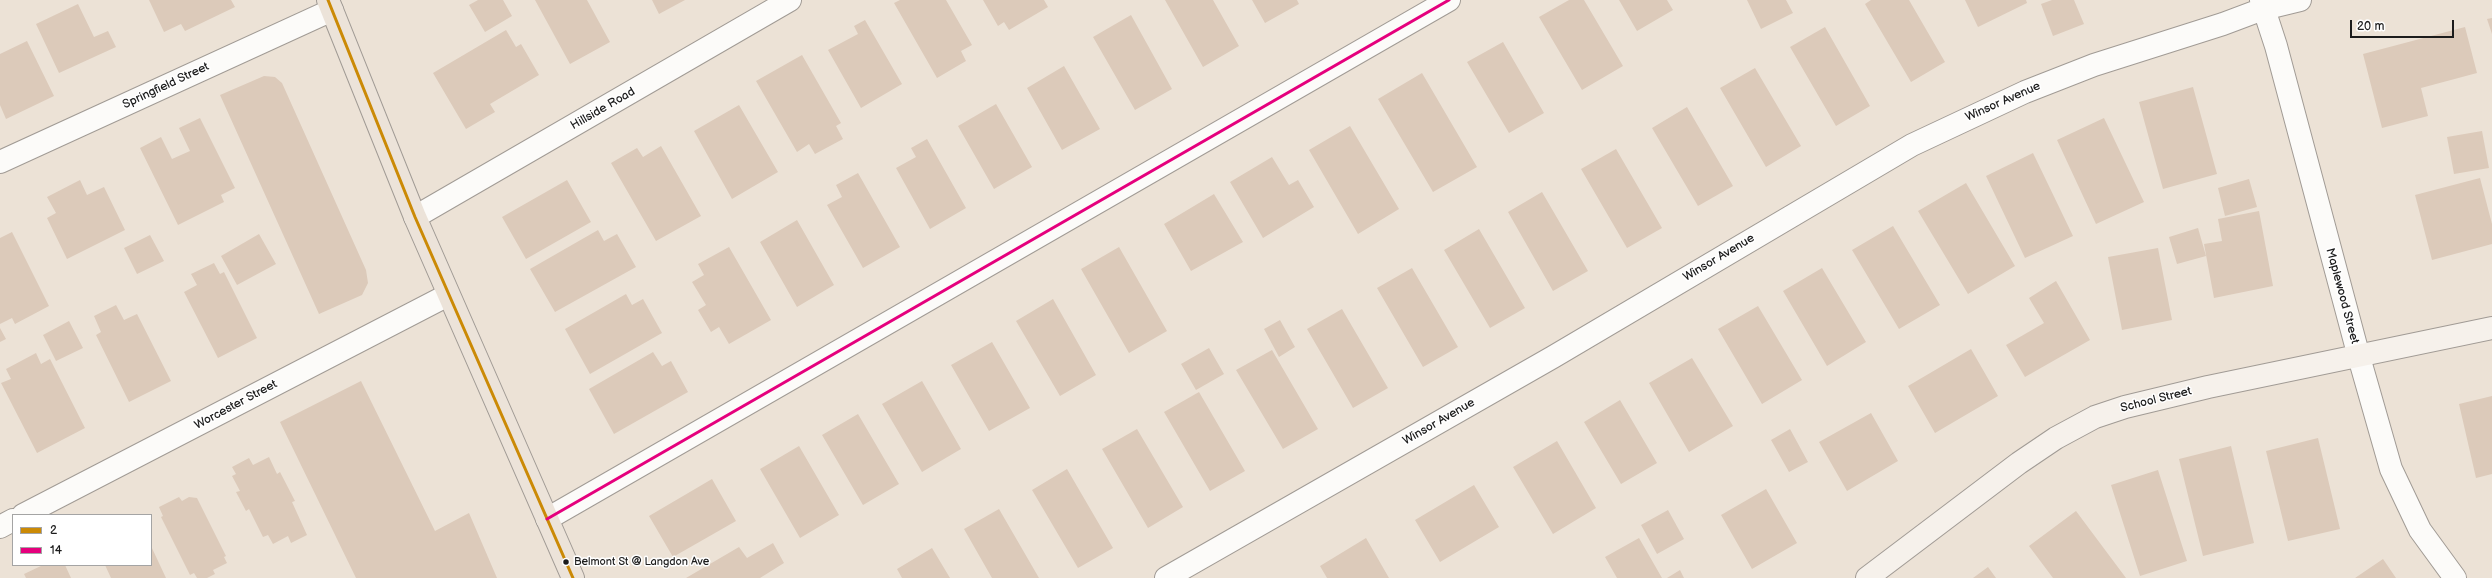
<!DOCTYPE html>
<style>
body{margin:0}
#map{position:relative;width:2492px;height:578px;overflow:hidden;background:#ece2d6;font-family:"Balsamiq Sans",sans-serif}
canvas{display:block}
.legend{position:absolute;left:12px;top:514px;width:140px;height:52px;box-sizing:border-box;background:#fff;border:1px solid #a4a4a4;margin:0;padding:5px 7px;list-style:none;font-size:12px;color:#1c1c1c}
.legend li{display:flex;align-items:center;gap:8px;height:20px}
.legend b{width:20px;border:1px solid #a4a4a4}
.scale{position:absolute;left:2350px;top:20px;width:104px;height:18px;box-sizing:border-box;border:2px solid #1c1c1c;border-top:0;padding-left:5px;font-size:12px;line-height:14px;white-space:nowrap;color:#1c1c1c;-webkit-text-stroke:3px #fff;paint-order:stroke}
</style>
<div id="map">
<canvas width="2492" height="578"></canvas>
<ul class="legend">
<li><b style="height:5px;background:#cb8a06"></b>2</li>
<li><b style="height:5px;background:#e5007d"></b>14</li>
</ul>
<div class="scale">20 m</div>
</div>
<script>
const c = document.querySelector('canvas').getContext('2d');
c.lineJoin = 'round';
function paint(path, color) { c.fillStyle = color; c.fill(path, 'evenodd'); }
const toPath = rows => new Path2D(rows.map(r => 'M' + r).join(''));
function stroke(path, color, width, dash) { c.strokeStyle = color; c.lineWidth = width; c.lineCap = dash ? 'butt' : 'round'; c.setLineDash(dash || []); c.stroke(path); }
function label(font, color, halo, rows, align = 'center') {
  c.font = font + ' "Balsamiq Sans",sans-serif'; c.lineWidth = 3; c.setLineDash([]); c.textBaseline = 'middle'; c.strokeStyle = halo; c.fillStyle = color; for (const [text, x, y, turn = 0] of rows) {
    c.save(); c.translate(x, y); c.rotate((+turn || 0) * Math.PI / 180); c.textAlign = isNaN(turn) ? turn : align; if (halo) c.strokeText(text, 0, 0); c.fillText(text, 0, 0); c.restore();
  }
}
const building = toPath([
 [149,0,231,0,235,7,185,31,181,24,164,32],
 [478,0,503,0,512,16,485,32,469,5],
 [535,0,587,0,610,42,570,64],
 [652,0,685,0,659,14],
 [900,0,946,0,972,45,961,51,966,61,937,78,894,3],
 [983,0,1044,0,1048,7,1009,30,1004,22,998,26],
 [1165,0,1213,0,1239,46,1203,67],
 [1252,0,1297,0,1299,4,1265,23],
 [1569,0,1584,0,1623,66,1582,90,1539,17],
 [1619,0,1667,0,1673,10,1637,31],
 [1747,0,1786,0,1793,13,1761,29],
 [1871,0,1909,0,1945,62,1911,82,1865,4],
 [1965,0,2026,0,2027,3,1978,27],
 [2052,0,2074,0,2084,24,2053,36,2041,4],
 [78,4,94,37,108,31,116,47,59,73,36,24],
 [1131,15,1172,89,1135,110,1093,37],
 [2492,18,2492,34,2487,19],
 [865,20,902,84,861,108,828,50,858,34,854,26],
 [1825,27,1870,106,1836,126,1790,47],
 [2465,27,2477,73,2421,88,2428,116,2382,128,2363,54],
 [506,30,516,47,521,44,539,75,490,104,495,112,466,129,433,73],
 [27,41,54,96,6,119,0,105,0,54],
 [1503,42,1544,113,1509,133,1467,62],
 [802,55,841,123,836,126,843,139,815,154,809,144,797,152,756,81],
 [1064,66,1100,129,1062,150,1027,88],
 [1755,68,1801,146,1766,167,1720,88],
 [1422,73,1477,167,1433,192,1378,99],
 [264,76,275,77,282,83,366,270,368,283,362,295,319,314,220,95],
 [2193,87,2217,174,2163,189,2139,102],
 [996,104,1032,167,994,189,958,126],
 [739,105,778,172,732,199,694,131],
 [1687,107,1733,186,1698,206,1652,128],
 [200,118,235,188,221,195,224,202,178,225,140,148,161,137,172,159,190,151,179,128],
 [2104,118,2144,202,2096,224,2057,140],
 [1350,126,1399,209,1358,234,1309,150],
 [2482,131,2489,168,2454,174,2447,137],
 [927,139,966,208,930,229,896,168,916,157,911,148],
 [661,146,701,216,656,241,611,163,637,148,643,157],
 [1616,149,1662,228,1627,248,1581,169],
 [2033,153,2073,236,2025,258,1986,176],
 [1272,157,1289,185,1298,180,1314,207,1263,238,1230,182],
 [858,173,900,247,863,268,827,205,842,197,836,185],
 [2480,178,2492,224,2492,244,2432,260,2415,195],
 [2249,179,2257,207,2225,216,2218,188],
 [80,180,87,195,104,187,125,230,67,259,47,218,56,213,47,197],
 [567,180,591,222,526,259,502,217],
 [1966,183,2015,266,1968,294,1918,211],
 [1542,192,1588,271,1553,291,1508,212],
 [1214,194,1243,242,1191,271,1164,224],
 [2259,211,2273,286,2214,298,2204,244,2222,241,2218,219],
 [797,220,834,285,797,307,760,242],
 [1893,226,1940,305,1899,329,1852,250],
 [2198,228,2206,256,2177,264,2169,237],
 [1479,229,1525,308,1490,328,1444,250],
 [598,230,604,241,617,234,636,267,555,312,530,269],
 [12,232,49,306,15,324,12,318,0,324,0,238],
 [259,234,276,264,237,285,221,256],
 [150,235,164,261,137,274,124,248],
 [729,247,771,320,729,344,719,327,711,332,698,310,706,305,692,282,704,275,698,264],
 [1119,247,1167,331,1129,353,1081,269],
 [2158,248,2172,320,2122,330,2108,257],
 [214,263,220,274,224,272,257,338,218,358,184,292,197,285,191,274],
 [1412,268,1458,347,1423,367,1377,288],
 [1822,268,1866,342,1827,366,1783,291],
 [2056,281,2090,340,2025,377,2006,345,2044,323,2029,298],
 [626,294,632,305,643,299,662,333,590,374,565,329],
 [1053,299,1096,375,1060,396,1016,321],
 [116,305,124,320,137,314,171,381,129,402,96,335,101,332,94,316],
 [1758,306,1802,380,1762,404,1718,329],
 [1342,309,1388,388,1353,408,1307,329],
 [1280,320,1295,347,1279,357,1264,329],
 [69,321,83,348,56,361,43,335],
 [0,328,6,339,0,342],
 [992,342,1030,408,989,431,951,365],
 [1209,348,1224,374,1196,390,1181,364],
 [1971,349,1998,396,1935,433,1908,386],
 [1272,350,1318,429,1283,449,1236,370],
 [653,352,662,366,671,361,688,392,614,434,589,389],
 [36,353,41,364,50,359,85,428,37,453,1,383,11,379,6,369],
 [1692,358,1733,426,1689,452,1649,383],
 [361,381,435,531,469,513,497,578,356,578,280,422],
 [922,381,961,449,922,472,882,404],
 [1199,392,1245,471,1210,491,1164,412],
 [2492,396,2492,474,2476,478,2459,404],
 [1620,400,1657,463,1621,484,1584,422],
 [1871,413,1898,461,1847,491,1819,442],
 [858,414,899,484,863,505,822,435],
 [1137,429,1183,507,1148,528,1102,449],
 [1790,429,1808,462,1789,472,1771,440],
 [2318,438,2340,529,2288,541,2266,451],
 [1557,441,1596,508,1553,534,1513,467],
 [799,446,839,515,800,538,760,469],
 [2231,446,2254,543,2203,556,2179,459],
 [269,457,277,474,280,472,295,501,292,502,307,535,291,543,288,536,273,544,268,535,263,537,249,509,246,511,236,492,240,491,232,476,236,474,232,467,249,458,253,465],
 [1067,469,1113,548,1078,568,1032,490],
 [2158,470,2187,561,2140,576,2111,485],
 [712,479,736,521,673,557,649,516],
 [1474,485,1499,527,1440,562,1415,520],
 [1766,489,1797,543,1752,569,1721,515],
 [179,497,182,501,189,497,197,498,226,556,224,557,227,563,213,570,215,574,207,578,197,578,194,573,190,575,161,517,163,516,159,507],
 [999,509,1039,578,992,578,964,529],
 [1668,510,1684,539,1657,554,1641,525],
 [2076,511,2126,578,2053,578,2029,546],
 [1366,538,1389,578,1327,578,1320,566],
 [1639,538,1662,578,1617,578,1605,557],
 [773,543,784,563,760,578,686,578,739,547,747,558],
 [151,546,166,578,111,578,105,565,151,565],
 [932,548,950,578,902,578,897,569],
 [2383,559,2396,578,2355,578],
 [43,565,65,565,71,578,26,578,24,574],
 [1988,567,1996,578,1973,578],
 [1680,570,1684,578,1667,578]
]);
const street = toPath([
 [2261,0,2276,46,2359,357,2391,469,2420,530,2455,578],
 [0,162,332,10],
 [415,217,790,0],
 [23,515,448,295],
 [547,519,1449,0],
 [0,527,13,520],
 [1166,578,1553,357,1912,145,2025,92,2094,65,2223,24,2263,9,2300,0]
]);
const secondary = toPath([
 [1867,578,2019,463,2056,438,2095,417,2125,407,2208,387,2492,328]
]);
const primary = toPath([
 [328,0,415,217,573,578]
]);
const bus1 = toPath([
 [328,0,415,217,573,578]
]);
const bus2 = toPath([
 [547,519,1449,0]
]);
const markers = [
 [566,562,3.5,"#1c1c1c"]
];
const busNames = [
 ["Belmont St @ Langdon Ave",574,562]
];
const streetNames = [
 ["Springfield Street",166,86,-25],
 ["Winsor Avenue",2003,102,-24],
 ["Hillside Road",603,109,-30],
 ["Winsor Avenue",1719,258,-31],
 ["Maplewood Street",2342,296,75],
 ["School Street",2156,400,-14],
 ["Worcester Street",236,405,-28],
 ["Winsor Avenue",1439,422,-30]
];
paint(building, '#dccaba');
stroke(street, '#a19b95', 24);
stroke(secondary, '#a19b95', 24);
stroke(primary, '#a19b95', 24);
stroke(street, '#fcfbf9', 22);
stroke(secondary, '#f6f1eb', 22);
stroke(primary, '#ece3d9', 22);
stroke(bus1, '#cb8a06', 3);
stroke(bus2, '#e5007d', 3);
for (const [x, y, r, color] of markers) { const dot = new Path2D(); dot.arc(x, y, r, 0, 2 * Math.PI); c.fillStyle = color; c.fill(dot); stroke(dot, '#fff', 1.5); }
label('11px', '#1c1c1c', '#fff', busNames, 'left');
label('12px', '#1c1c1c', '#fff', streetNames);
</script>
